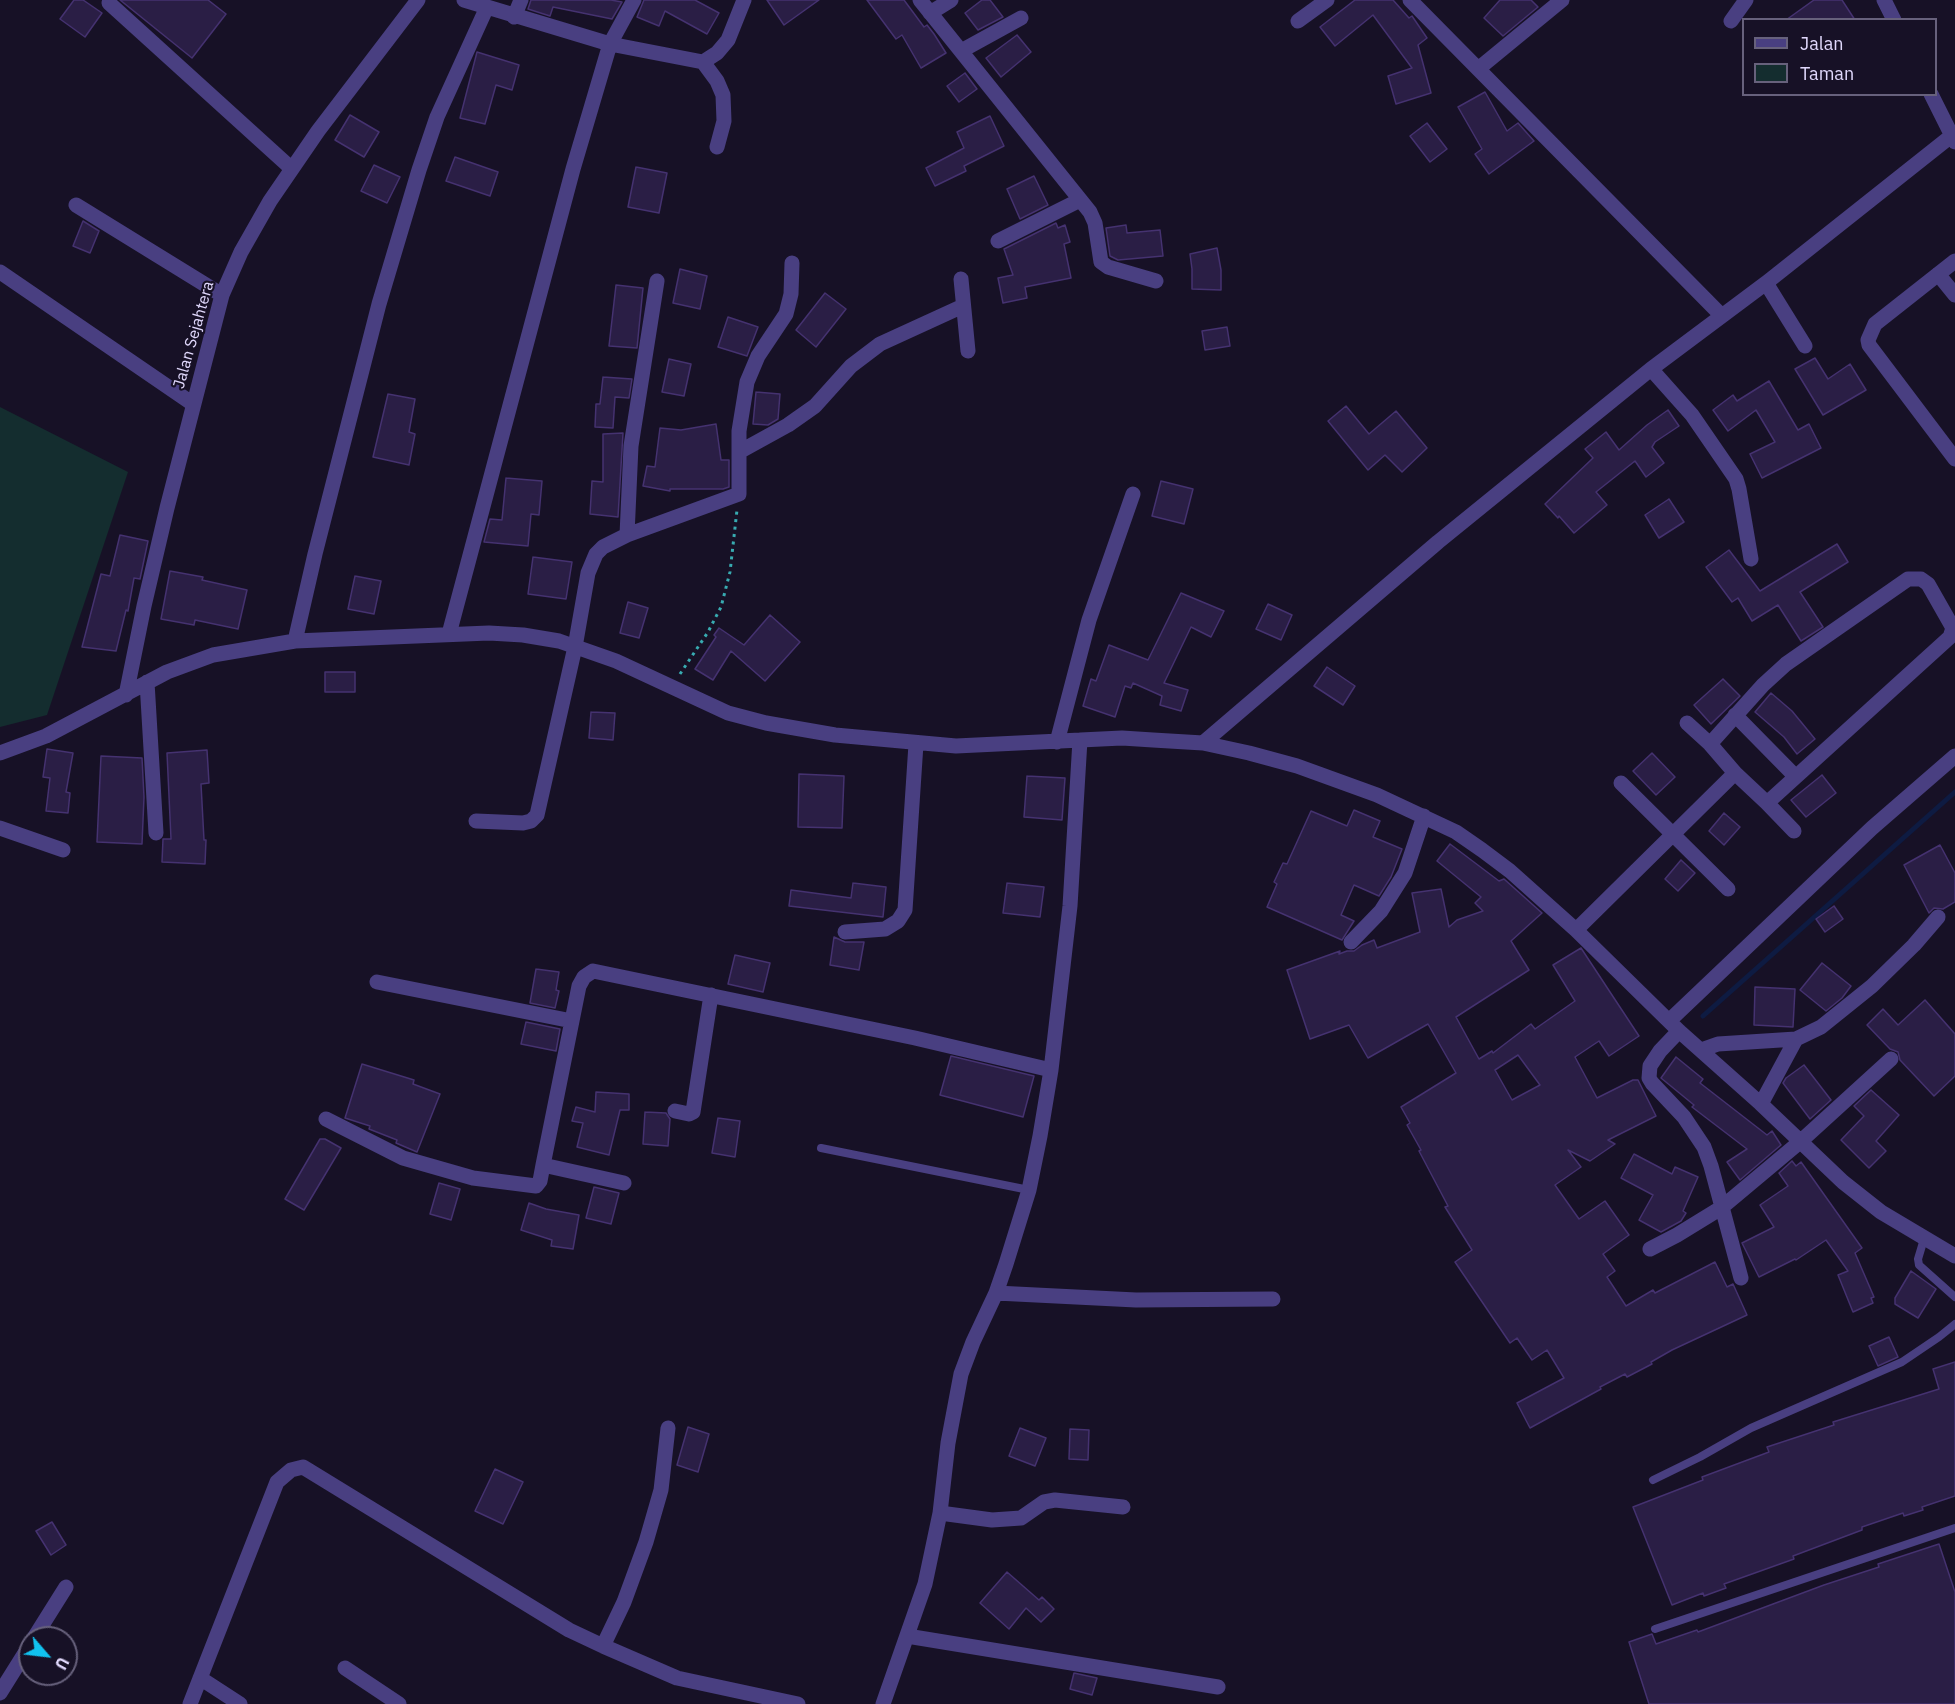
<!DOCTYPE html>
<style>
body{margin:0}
#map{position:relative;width:1955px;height:1704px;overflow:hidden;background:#171126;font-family:"IBM Plex Sans",sans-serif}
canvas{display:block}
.legend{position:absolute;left:1742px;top:18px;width:195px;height:78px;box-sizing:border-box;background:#171126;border:2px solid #67617c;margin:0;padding:8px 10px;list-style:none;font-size:18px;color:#e0d8fc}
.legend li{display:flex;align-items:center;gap:12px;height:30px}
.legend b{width:30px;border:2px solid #67617c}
.north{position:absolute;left:18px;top:1626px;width:60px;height:60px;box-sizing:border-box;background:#171126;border:2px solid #67617c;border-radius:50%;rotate:118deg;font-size:16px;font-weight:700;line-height:24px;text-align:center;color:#e0d8fc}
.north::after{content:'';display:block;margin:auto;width:21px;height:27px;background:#11c2ef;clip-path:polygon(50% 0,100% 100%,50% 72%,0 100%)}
</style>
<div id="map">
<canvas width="1955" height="1704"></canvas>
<ul class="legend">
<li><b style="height:8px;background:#493f81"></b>Jalan</li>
<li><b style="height:16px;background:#142d2f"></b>Taman</li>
</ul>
<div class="north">U</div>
</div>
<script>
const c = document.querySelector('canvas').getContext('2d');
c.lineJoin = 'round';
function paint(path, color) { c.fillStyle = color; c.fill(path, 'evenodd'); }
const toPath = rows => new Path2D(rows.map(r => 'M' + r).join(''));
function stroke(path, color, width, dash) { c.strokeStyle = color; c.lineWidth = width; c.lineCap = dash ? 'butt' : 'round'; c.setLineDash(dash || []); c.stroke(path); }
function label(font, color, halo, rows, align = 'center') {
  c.font = font + ' "IBM Plex Sans",sans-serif'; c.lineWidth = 4.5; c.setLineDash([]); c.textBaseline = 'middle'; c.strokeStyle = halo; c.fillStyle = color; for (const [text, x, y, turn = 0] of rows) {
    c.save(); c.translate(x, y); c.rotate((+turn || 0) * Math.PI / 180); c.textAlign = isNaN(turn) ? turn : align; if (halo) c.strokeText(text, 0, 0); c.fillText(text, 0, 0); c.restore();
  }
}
const green = toPath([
 [0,407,128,472,47,715,0,727]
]);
const stream = toPath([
 [1703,1016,1955,792]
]);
const building = toPath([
 [74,0,83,0,102,13,85,37,60,19,74,0],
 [120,0,208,0,226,14,192,58,120,0],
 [531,0,611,0,622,2,612,19,553,7,550,16,528,9,531,0],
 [644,0,695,0,719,13,707,34,665,11,659,26,637,17,644,0],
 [767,0,819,0,784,25,767,0],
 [867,0,904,0,924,27,927,25,934,34,946,53,921,68,902,35,896,39,867,0],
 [982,0,990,0,1003,17,978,30,965,13,982,0],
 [1355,0,1393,0,1409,18,1412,16,1427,38,1418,45,1431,93,1396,104,1388,76,1412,68,1373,15,1335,46,1320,27,1355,0],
 [1500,0,1531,0,1538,7,1503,36,1484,18,1500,0],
 [1814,0,1842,0,1855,20,1786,20,1814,0],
 [1017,35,1031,52,1001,77,986,58,1017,35],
 [477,52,519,65,512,90,496,85,485,124,460,118,477,52],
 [965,73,977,89,959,102,947,86,965,73],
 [1485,92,1507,131,1518,123,1534,141,1489,174,1475,154,1482,149,1458,107,1485,92],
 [350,115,379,132,364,157,335,140,350,115],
 [990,116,1004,146,964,166,966,171,935,186,926,168,964,148,957,132,990,116],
 [1427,123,1447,149,1430,162,1410,136,1427,123],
 [455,157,498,172,490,196,446,181,455,157],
 [374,165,400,177,387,203,361,191,374,165],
 [636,167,667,173,659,213,628,207,636,167],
 [1034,176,1048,205,1020,219,1007,189,1034,176],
 [83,221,99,231,90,253,73,246,83,221],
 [1056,223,1058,228,1065,225,1070,242,1064,244,1071,278,1025,287,1027,298,1003,303,998,278,1013,275,1004,249,1056,223],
 [1126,225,1127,233,1160,230,1163,256,1118,260,1110,256,1106,228,1126,225],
 [1217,248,1221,270,1221,290,1192,289,1192,269,1190,254,1217,248],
 [680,269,707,276,700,309,673,303,680,269],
 [616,285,643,288,637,348,609,346,616,285],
 [825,293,846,309,816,347,796,330,825,293],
 [728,317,758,327,747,356,718,347,728,317],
 [1227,327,1230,346,1205,350,1202,331,1227,327],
 [1815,358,1828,379,1850,364,1866,390,1823,415,1795,369,1815,358],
 [669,359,691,364,684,396,662,392,669,359],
 [603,377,632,379,629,398,615,397,613,428,595,427,596,404,600,404,603,377],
 [1769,381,1798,430,1809,424,1821,448,1762,478,1750,454,1775,442,1756,410,1728,431,1713,410,1733,395,1737,401,1769,381],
 [756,392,780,394,778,419,768,425,753,424,756,392],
 [388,394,415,399,409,432,415,434,409,465,373,457,388,394],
 [1346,406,1369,434,1396,411,1427,448,1402,472,1385,455,1368,470,1328,421,1346,406],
 [1668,410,1679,426,1655,442,1652,447,1664,463,1646,477,1635,461,1596,492,1607,505,1574,533,1559,516,1558,518,1545,504,1593,458,1585,449,1606,432,1619,450,1647,425,1668,410],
 [716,424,721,460,729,460,729,487,723,489,670,489,670,491,643,486,647,466,655,467,660,428,681,430,716,424],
 [623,433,618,517,590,514,592,481,603,482,603,434,623,433],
 [506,478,542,481,539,515,531,514,528,546,484,542,490,519,502,520,506,478],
 [1161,481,1193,489,1184,524,1152,516,1161,481],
 [1669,499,1684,522,1659,538,1645,515,1669,499],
 [120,535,148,541,140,579,134,578,128,611,126,610,116,651,82,647,101,574,110,576,120,535],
 [1837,544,1848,562,1800,592,1823,627,1801,641,1778,605,1752,621,1738,598,1732,602,1706,567,1729,550,1760,591,1837,544],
 [533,557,572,562,566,599,528,594,533,557],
 [170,571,203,577,202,580,247,590,238,629,195,620,194,625,161,619,170,571],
 [355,576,381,581,374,614,348,609,355,576],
 [1181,593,1224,611,1211,637,1191,627,1164,683,1188,690,1181,711,1160,705,1162,696,1133,683,1131,688,1125,686,1115,717,1083,706,1091,679,1096,681,1109,645,1148,660,1181,593],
 [628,602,648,608,639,638,620,633,628,602],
 [1268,604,1292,615,1281,640,1256,629,1268,604],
 [770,615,800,642,765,681,731,651,713,680,695,669,716,637,714,635,719,628,744,645,770,615],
 [1327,667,1355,686,1343,705,1314,686,1327,667],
 [325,672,355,672,355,692,325,692,325,672],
 [1723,679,1740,696,1711,724,1694,705,1723,679],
 [1771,693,1792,711,1815,739,1797,754,1784,737,1755,712,1771,693],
 [591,712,615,713,613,740,589,738,591,712],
 [47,749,73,753,66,792,70,793,68,813,46,811,50,778,43,777,47,749],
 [207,750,209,783,201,784,204,840,206,840,205,864,162,862,163,839,171,839,167,753,207,750],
 [1652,753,1675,777,1656,795,1633,771,1652,753],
 [101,756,142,758,144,797,142,844,97,842,101,756],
 [799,774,844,776,842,828,798,827,799,774],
 [1822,775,1836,793,1806,817,1791,800,1822,775],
 [1027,776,1065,778,1062,820,1024,817,1027,776],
 [1354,810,1380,821,1373,837,1402,849,1391,877,1379,896,1354,885,1341,915,1354,921,1342,940,1267,907,1277,884,1274,882,1283,863,1287,864,1311,811,1347,826,1354,810],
 [1724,813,1740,827,1724,845,1709,831,1724,813],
 [1450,844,1499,881,1504,879,1542,913,1511,941,1529,970,1456,1017,1479,1059,1492,1051,1493,1053,1531,1024,1535,1029,1575,1001,1553,965,1581,948,1639,1036,1609,1056,1599,1041,1575,1057,1597,1098,1633,1080,1638,1080,1656,1116,1608,1140,1615,1144,1590,1161,1568,1150,1581,1167,1555,1185,1579,1219,1605,1201,1629,1235,1603,1254,1615,1271,1607,1277,1626,1306,1653,1290,1655,1293,1715,1262,1727,1287,1733,1284,1747,1315,1672,1350,1651,1362,1652,1364,1627,1377,1625,1374,1600,1387,1601,1389,1530,1428,1517,1403,1564,1378,1547,1350,1532,1360,1517,1338,1510,1343,1455,1262,1472,1250,1445,1207,1448,1206,1419,1151,1421,1150,1407,1125,1410,1123,1401,1107,1456,1073,1428,1024,1368,1058,1349,1025,1310,1039,1287,970,1340,951,1339,954,1347,951,1354,951,1362,945,1374,940,1377,948,1420,932,1412,893,1441,889,1449,927,1457,920,1483,911,1475,903,1481,897,1437,861,1450,844],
 [1518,1055,1540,1085,1512,1100,1495,1070,1518,1055],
 [1940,845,1955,873,1955,902,1943,909,1934,908,1929,913,1904,865,1940,845],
 [1681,860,1695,873,1678,891,1665,879,1681,860],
 [853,883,886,887,883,917,789,906,791,890,851,898,853,883],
 [1007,883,1044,887,1040,917,1003,913,1007,883],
 [1834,906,1843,919,1825,932,1816,919,1834,906],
 [834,937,845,942,864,942,859,970,830,965,834,937],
 [735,955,770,963,763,992,728,984,735,955],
 [1822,963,1851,986,1842,998,1826,1011,1800,990,1822,963],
 [536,969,559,972,556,990,559,991,555,1008,530,1003,536,969],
 [1755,987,1795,989,1793,1027,1754,1025,1755,987],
 [1925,1000,1955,1034,1955,1076,1934,1096,1900,1060,1898,1052,1890,1049,1867,1025,1883,1009,1898,1025,1925,1000],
 [526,1022,560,1029,556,1051,521,1044,526,1022],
 [951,1056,1034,1076,1023,1117,940,1095,951,1056],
 [1676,1057,1703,1079,1700,1083,1767,1135,1772,1131,1781,1145,1740,1180,1727,1162,1747,1149,1692,1107,1694,1105,1661,1078,1676,1057],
 [362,1064,414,1080,413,1084,440,1094,417,1152,396,1143,397,1140,369,1129,370,1126,345,1118,362,1064],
 [1804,1065,1831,1100,1810,1119,1783,1083,1786,1078,1804,1065],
 [1871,1090,1899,1115,1876,1141,1886,1151,1869,1168,1841,1140,1864,1116,1854,1106,1871,1090],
 [596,1092,629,1094,629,1110,620,1110,609,1155,577,1147,583,1123,572,1121,576,1107,595,1112,596,1092],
 [645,1112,666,1113,670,1119,668,1146,643,1144,645,1112],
 [718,1118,740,1121,735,1157,712,1153,718,1118],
 [320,1139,325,1139,341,1148,304,1210,285,1199,320,1139],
 [1634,1154,1672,1174,1675,1167,1698,1177,1683,1211,1686,1213,1681,1221,1661,1232,1639,1220,1653,1195,1621,1178,1634,1154],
 [1792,1161,1796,1166,1801,1162,1862,1248,1855,1253,1874,1297,1871,1298,1873,1303,1853,1312,1838,1275,1848,1271,1826,1240,1796,1260,1795,1259,1759,1277,1742,1243,1774,1227,1760,1205,1788,1186,1779,1173,1792,1161],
 [439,1183,460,1189,451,1220,430,1214,439,1183],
 [594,1187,619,1193,611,1224,586,1218,594,1187],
 [529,1203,546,1209,579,1215,573,1249,551,1246,552,1240,521,1230,529,1203],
 [1911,1271,1936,1289,1918,1318,1895,1304,1895,1298,1911,1271],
 [1889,1337,1898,1357,1878,1366,1869,1346,1889,1337],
 [1955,1362,1955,1496,1922,1507,1923,1510,1904,1516,1903,1513,1862,1527,1862,1530,1793,1556,1794,1559,1724,1584,1726,1588,1704,1596,1703,1593,1672,1605,1633,1507,1703,1480,1702,1477,1769,1452,1767,1447,1834,1425,1833,1422,1939,1389,1933,1369,1955,1362],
 [688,1427,709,1434,698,1472,677,1465,688,1427],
 [1020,1428,1046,1438,1035,1466,1009,1456,1020,1428],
 [1070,1429,1089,1430,1088,1460,1069,1459,1070,1429],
 [495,1469,523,1482,503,1524,475,1511,495,1469],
 [52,1522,66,1545,51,1555,36,1531,52,1522],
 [1939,1544,1955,1592,1955,1704,1649,1704,1629,1642,1652,1634,1656,1644,1697,1630,1698,1632,1824,1585,1879,1567,1878,1564,1939,1544],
 [1007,1572,1039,1600,1042,1597,1054,1609,1041,1622,1026,1608,1009,1629,980,1603,1007,1572],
 [1074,1673,1097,1678,1092,1695,1070,1689,1074,1673]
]);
const path = toPath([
 [680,674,708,632,721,607,730,572,737,510]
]);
const service = toPath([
 [821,1148,1029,1190],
 [1924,1239,1918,1259,1919,1265,1955,1297],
 [1653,1480,1700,1457,1751,1428,1902,1362,1939,1337,1955,1324],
 [1655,1629,1955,1528]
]);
const minor = toPath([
 [464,0,610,44,703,62,717,53,728,40,744,0],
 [920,0,1090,212,1095,223,1101,262,1108,267,1156,281],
 [1410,0,1721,315],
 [1884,0,1894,20],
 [109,3,292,169],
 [930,13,951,0],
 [514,17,521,0],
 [1298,21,1327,0],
 [1731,21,1746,0],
 [961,51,1021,18],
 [703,62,717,81,723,95,724,121,717,147],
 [1478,69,1562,0],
 [1931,94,1955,142],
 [76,205,222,295],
 [998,241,1080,200],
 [1955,261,1875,324,1868,340,1869,345,1955,459],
 [0,272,193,404],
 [1938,274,1955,295],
 [961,279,968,351],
 [1766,283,1805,346],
 [1651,369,1692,415,1736,479,1739,489,1751,559],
 [739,452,788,425,815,406,851,366,880,344,963,306],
 [627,535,631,446,657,281],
 [449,634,573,169,610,44,634,0],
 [295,641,315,554,379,304,419,170,437,117,487,7],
 [147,682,156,833],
 [126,695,144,606,167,508,222,295,241,252,270,201,318,131,418,0],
 [1735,715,1795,776],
 [1687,723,1710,744],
 [1057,742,1089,620,1133,494],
 [1203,743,1438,542,1651,369,1766,283,1955,133],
 [0,753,46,736,167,672,213,655,295,641,489,633,523,635,559,641,616,661,728,713,766,723,835,735,956,746,1122,738,1153,740,1203,743,1249,753,1297,766,1377,795,1456,832,1482,850,1510,871,1576,930,1679,1031,1761,1104,1843,1182,1881,1212,1955,1256],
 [1621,783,1728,889],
 [1767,803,1794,831],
 [476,821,523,823,531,821,537,815,575,647,588,573,596,554,603,547,627,535,739,494,739,431,747,382,758,356,786,314,791,294,792,263],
 [0,828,63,850],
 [1576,930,1735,773,1710,744,1763,685,1786,664,1908,579,1921,579,1928,584,1953,628,1950,637,1767,803,1735,773],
 [845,932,885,929,898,921,905,910,916,744],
 [1351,942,1381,911,1405,873,1424,816],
 [377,982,572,1021],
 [1669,1021,1872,828,1955,756],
 [1679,1031,1660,1051,1650,1066,1649,1078,1652,1083,1684,1117,1704,1147,1711,1166,1741,1278],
 [1701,1050,1718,1044,1796,1039,1821,1027,1872,986,1914,945,1938,917],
 [1761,1104,1796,1039],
 [675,1111,689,1114,693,1112,711,995],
 [326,1119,403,1158,473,1178,536,1186,540,1181,543,1165,579,986,584,977,593,971,915,1038,1051,1070],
 [543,1165,624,1183],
 [1650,1249,1677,1235,1721,1208,1801,1141,1891,1059],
 [996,1293,1136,1300,1273,1299],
 [940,1513,992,1520,1021,1518,1044,1502,1055,1500,1123,1507],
 [907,1636,1218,1687],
 [34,1638,66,1587],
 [603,1646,624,1602,646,1542,661,1490,668,1428],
 [345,1668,399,1704],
 [200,1678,240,1704],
 [0,1693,30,1645],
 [190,1704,277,1482,291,1470,303,1467,569,1630,603,1646,677,1678,798,1704],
 [883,1704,925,1584,940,1513,948,1443,961,1374,973,1342,996,1293,1006,1264,1029,1190,1040,1136,1051,1070,1070,906,1080,740]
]);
const streetNames = [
 ["Jalan Sejahtera",194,335,-74]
];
paint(green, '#142d2f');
stroke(stream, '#0e1b42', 5);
paint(building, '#2a1e45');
stroke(building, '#453270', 1.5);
stroke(path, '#38abb1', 3, [3, 4.5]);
stroke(service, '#493f81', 8);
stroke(minor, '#493f81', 15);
label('16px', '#e0d8fc', '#171126', streetNames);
</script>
